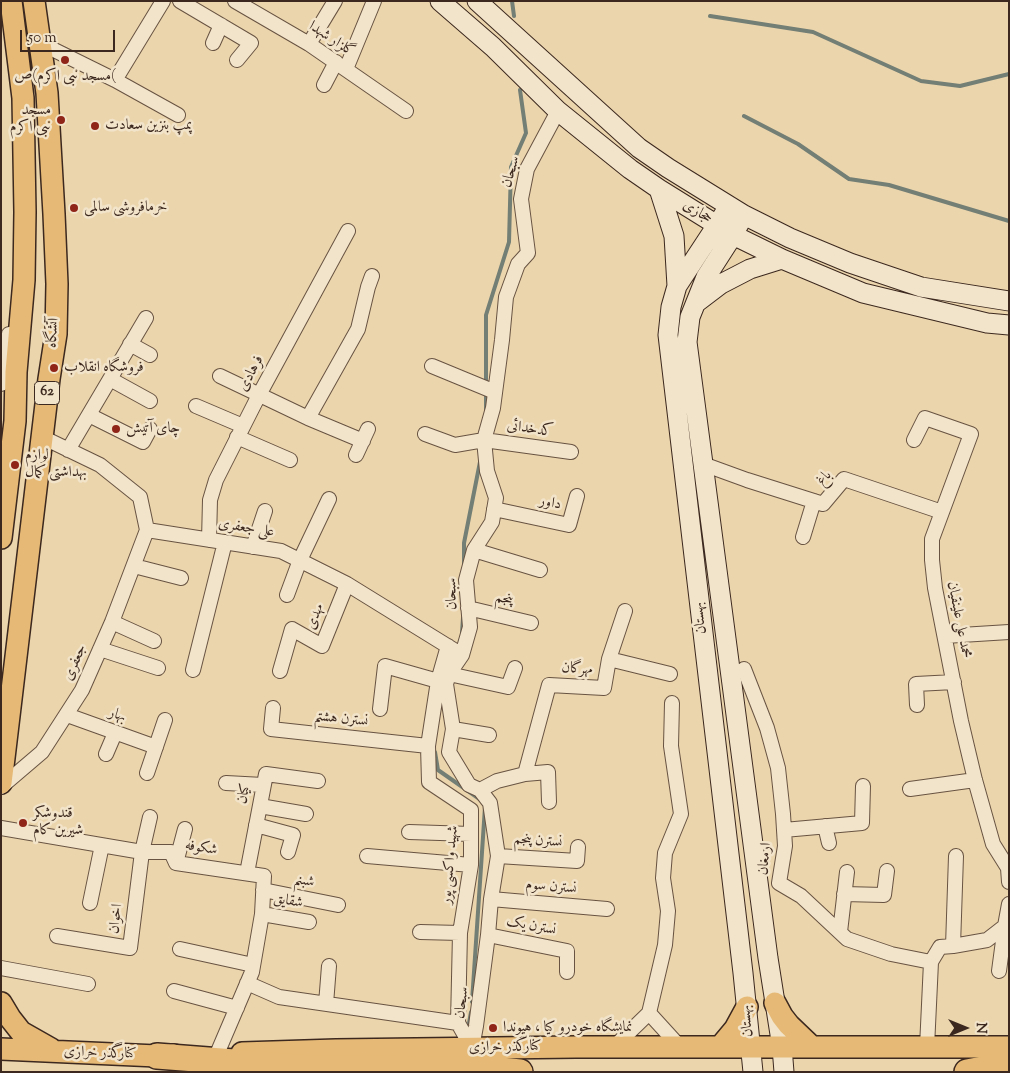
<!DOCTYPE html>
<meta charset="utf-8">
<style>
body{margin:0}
#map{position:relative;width:1010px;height:1073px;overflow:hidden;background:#ebd5ad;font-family:"Sorts Mill Goudy",serif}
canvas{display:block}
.frame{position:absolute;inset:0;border:2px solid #3c281e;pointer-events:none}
.north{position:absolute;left:940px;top:1003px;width:50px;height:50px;-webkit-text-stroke:4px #f2e4ca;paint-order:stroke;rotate:90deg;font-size:14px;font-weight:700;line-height:20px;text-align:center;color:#3c281e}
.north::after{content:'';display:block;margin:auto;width:18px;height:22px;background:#3c281e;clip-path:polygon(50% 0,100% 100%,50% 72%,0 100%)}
.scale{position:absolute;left:20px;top:30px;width:95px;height:22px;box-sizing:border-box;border:2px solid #3c281e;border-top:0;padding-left:6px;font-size:15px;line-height:18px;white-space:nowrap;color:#3c281e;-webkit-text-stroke:4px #f2e4ca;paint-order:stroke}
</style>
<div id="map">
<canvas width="1010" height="1073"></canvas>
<div class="frame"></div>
<div class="north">N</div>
<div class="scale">50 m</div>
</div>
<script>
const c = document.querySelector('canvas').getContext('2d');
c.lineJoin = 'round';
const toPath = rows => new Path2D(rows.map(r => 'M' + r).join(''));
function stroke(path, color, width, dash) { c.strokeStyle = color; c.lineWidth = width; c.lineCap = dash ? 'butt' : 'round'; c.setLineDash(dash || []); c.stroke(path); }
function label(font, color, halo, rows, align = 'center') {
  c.font = font + ' "Sorts Mill Goudy",Amiri,serif'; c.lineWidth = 5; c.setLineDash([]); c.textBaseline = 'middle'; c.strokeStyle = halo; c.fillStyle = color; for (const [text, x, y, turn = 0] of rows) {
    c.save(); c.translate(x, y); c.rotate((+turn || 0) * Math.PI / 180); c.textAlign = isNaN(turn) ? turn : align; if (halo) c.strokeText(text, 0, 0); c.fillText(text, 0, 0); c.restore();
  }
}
const stream = toPath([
 [512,1,514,16],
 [710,16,813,32,921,81,960,86,1009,74],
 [744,116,798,144,849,179,889,185,1009,221],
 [486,385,486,315,509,242,511,167,526,133,520,90],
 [486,392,486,413],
 [464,566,464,543,480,462],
 [462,633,463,618],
 [435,752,438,770,481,800],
 [472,1002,485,807],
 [469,1023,471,1012]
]);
const street = toPath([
 [180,1,251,43,237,60],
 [235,1,309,44,406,111],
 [40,43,115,80,163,1],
 [213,43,221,25],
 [309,44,335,1],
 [346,69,374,1],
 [115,80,178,115],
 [324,85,336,62],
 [130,344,150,355],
 [432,366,495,392],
 [220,376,308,418,358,329,368,287,372,276],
 [110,379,150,401],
 [1,384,3,381,5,369,9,334],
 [196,406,243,426],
 [89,415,143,442,150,429],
 [308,418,363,441],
 [425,434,455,445,484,440,571,452],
 [42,437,100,465,140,497,147,530,281,551,347,584,462,655],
 [237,437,290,460],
 [914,440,925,418,971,434,932,539,932,560,935,588,961,721,975,780,993,844,1008,868,1009,882],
 [68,450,146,318],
 [356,455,368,429],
 [703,464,747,480,823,504,844,479,942,512],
 [494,509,569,525,577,496],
 [803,537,814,501],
 [209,540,210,500,216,480,259,395,348,231],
 [253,547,265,511],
 [474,550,540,570],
 [134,566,181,578],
 [287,595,300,560,329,499],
 [468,608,531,623],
 [112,622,154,641],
 [945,636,1009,632],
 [448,646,438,681,428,746,429,782,471,810,471,865,460,933,458,1023,472,1048],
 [100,649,158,668],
 [609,659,625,611],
 [744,669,767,728,778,768,783,814,785,846,779,883,801,896,847,939,891,954,931,962],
 [193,670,225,542],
 [280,671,292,629,322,646,347,584],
 [449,674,508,687,515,668],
 [917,705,916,684,954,682],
 [273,708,271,729,428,746],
 [380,709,385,666,438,681],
 [67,715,156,747],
 [453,729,489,735],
 [106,754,115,733],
 [147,773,165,720],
 [525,774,549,685,604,688,609,659,670,674],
 [226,783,263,785],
 [1,787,42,752,82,690,112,622,147,530],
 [910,789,975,780],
 [480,790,497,781,525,774,548,772,549,802],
 [260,806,306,814],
 [256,825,293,835,288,852],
 [825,826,829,843],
 [1,828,142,852,171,852,176,863,264,876,262,914,252,972,217,1054],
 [784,830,862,823,863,786],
 [409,832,471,834],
 [367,856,471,865],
 [498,856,577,861,578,847],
 [176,863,185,829],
 [247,873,266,774,318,781],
 [263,890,338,905],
 [844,894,884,895,887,871],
 [491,899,607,909],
 [90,903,102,845],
 [262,914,309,922],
 [420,932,460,933],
 [840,932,847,872],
 [488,935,567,951,567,972],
 [57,936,130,948,142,852,150,817],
 [953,946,956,856],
 [180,949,253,965],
 [1,968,88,984],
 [999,971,1005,926,1009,927],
 [247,983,279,997,458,1023],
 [174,991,237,1008],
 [326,1004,329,966],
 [649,1013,680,1047],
 [614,1047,649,1013,665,945,668,911,663,878,665,853,681,814,671,746,672,703],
 [927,1047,931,962,940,947,953,946,987,940,1005,926,1009,904],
 [472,1048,476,1026,488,935,491,899,498,856,490,803,480,790,469,785,449,752,453,729,446,684,449,674,462,655,470,627,466,580,474,550,492,522,496,498,487,471,484,440,493,408,502,340,506,297,518,264,528,253,521,199,527,169,558,111]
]);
const secondary = toPath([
 [440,1,493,47,558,111,630,169,659,189,733,235,782,259,863,293,987,323,1009,325],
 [477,1,639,148,668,168,744,215,790,238,850,263,921,287,1009,301],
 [659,189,674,236,677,286],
 [729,206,717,225,677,286,671,307,668,335,743,973,753,1072],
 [744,215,733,235,706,277,690,317,687,342,768,958,782,1047,784,1072],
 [696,303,721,284,750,269,782,259]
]);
const primary = toPath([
 [1,538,15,421,16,372,24,280,25,212,23,98,11,1],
 [1,783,49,379,56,334,57,284,54,214,47,93,34,1],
 [1,1003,10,1018,21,1032,51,1049],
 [775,1003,782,1016,789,1025,812,1047],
 [720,1047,735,1029,747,1007],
 [1,1049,157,1056,174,1055],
 [242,1053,336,1050,576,1047,1009,1047]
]);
const highway = toPath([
 [157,1056,311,1068,490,1069,520,1072],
 [967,1072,1009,1064]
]);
const markers = [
 [65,60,5,"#8f2418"],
 [61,120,5,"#8f2418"],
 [95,126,5,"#8f2418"],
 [74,208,5,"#8f2418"],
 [54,368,5,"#8f2418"],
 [116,429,5,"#8f2418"],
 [15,465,5,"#8f2418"],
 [23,823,5,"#8f2418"],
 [493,1028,5,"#8f2418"]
];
const shields = [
 [47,393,25]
];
const shieldNames = [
 ["62",47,393]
];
const streetNames = [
 ["گلزار شهدا",331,40,33],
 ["سبحان",512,172,-73],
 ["حجازی",697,213,32],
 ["آتشگاه",54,333,-85],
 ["فرهادی",252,374,-62],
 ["کدخدائی",530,430,8],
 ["باغ",825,479,-46],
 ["داور",550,504,12],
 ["علی جعفری",246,529,9],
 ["سبحان",453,594,-91],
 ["پنجم",504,600,13],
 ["مهدی",316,617,-68],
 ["بهستان",701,618,-97],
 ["محمد علی علینقیان",958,620,79],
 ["جعفری",76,663,-66],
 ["مهرگان",577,670,4],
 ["بهار",117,716,20],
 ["نسترن هشتم",341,720,6],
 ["کیان",245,794,-79],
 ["نسترن پنجم",538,842,4],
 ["شکوفه",201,849,10],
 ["ارمغان",766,859,-84],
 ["شهید واکسی پور",451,865,-85],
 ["شبنم",304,882,11],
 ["نسترن سوم",551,888,5],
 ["شقایق",288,902,10],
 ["اخوان",117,919,-83],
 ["نسترن یک",531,927,11],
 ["سبحان",463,1003,-82],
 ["بهستان",748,1021,-95],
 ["کنارگذر خرازی",505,1048,-1],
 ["کنارگذر خرازی",100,1054,2]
];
const poiNames = [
 ["مسجد نبی اکرم)ص(",65,77,"center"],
 ["مسجد",51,111,"right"],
 ["نبی اکرم",51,128,"right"],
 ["پمپ بنزین سعادت",105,126],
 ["خرمافروشی سالمی",84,208],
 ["فروشگاه انقلاب",64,368],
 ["چای آتیش",126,429],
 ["لوازم",25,456],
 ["بهداشتی کمال",25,473],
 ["قندوشکر",33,814],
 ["شیرین کام",33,831],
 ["نمایشگاه خودرو کیا ، هیوندا",503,1028]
];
stroke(stream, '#737e74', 4);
stroke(street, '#685342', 16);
stroke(secondary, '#3c281e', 21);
stroke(primary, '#3c281e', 24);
stroke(highway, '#3c281e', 28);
stroke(street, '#f2e4ca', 14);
stroke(secondary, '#f2e4ca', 19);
stroke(primary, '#e6ba76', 21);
stroke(highway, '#e6ba76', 25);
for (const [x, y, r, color] of markers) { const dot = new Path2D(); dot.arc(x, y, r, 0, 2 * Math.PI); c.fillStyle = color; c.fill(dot); stroke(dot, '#f2e4ca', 2); }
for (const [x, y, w] of shields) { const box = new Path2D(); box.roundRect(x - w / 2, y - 11.5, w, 23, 4); c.fillStyle = '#f2e4ca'; c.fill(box); stroke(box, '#3c281e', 1); }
label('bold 14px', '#3c281e', null, shieldNames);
label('15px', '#3c281e', '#f2e4ca', streetNames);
label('15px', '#3c281e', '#f2e4ca', poiNames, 'left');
</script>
